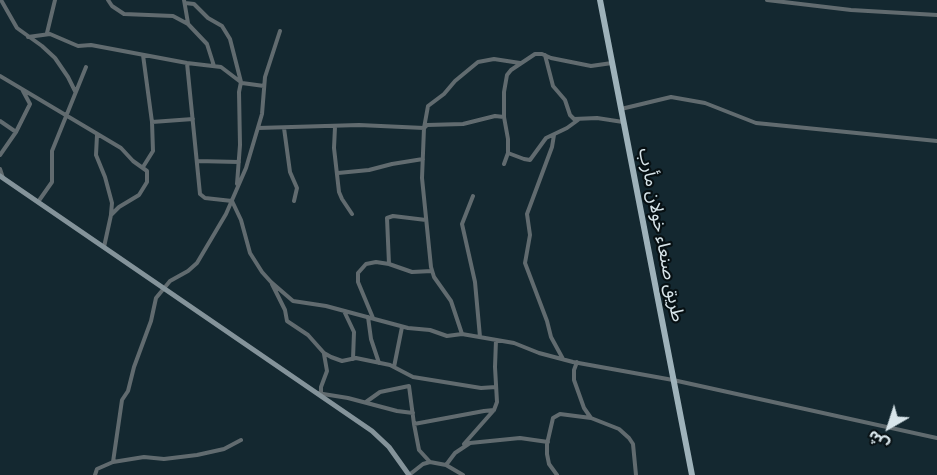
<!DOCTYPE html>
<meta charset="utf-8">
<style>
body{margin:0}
#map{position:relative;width:937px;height:475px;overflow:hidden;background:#142830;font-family:"IBM Plex Sans","Noto Sans Arabic",sans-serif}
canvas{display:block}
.north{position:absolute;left:859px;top:397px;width:60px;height:60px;-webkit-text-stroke:4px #071013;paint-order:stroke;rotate:219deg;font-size:16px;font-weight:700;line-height:24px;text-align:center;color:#d8e5ea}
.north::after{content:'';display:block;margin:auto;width:21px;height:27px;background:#d8e5ea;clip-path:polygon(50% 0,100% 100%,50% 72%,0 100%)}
</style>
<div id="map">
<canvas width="937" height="475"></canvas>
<div class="north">ش</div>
</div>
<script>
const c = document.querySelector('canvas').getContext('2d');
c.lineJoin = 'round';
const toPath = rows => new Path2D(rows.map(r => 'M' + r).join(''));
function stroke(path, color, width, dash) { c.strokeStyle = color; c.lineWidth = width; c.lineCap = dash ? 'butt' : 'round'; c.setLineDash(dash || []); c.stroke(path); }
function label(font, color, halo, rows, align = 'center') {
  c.font = font + ' "IBM Plex Sans","Noto Sans Arabic",sans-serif'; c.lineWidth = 4.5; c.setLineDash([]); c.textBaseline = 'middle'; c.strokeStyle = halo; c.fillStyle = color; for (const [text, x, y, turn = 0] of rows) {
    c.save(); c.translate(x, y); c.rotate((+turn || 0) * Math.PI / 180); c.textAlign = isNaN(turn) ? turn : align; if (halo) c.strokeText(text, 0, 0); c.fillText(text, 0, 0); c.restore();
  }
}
const street = toPath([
 [1,0,17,28,42,46,55,58,68,77,75,91],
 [108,0,112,6,124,14,173,16,188,24,207,44,214,66],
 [184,0,188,23],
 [767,0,851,10,937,15],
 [185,3,194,4,208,18,222,26,230,39,241,82,239,92,240,145,237,184],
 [47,33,55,0],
 [28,37,50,34,78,46,91,45,187,63,221,67,242,83,264,86],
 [143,55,152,122,153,151,143,167],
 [545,55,553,86,565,100,570,115,574,119,597,118,623,122],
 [187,63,200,194,205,198,232,201,241,220,250,253,262,272,271,282,293,301,326,306,408,328,430,330,447,336,462,334],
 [612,63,591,66,551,58,542,54,535,54,511,70,507,75,504,92,504,117,495,116,463,124,427,125,424,128,422,178,431,267,434,277,451,301,462,334,514,343,539,353,573,362,673,380,937,438],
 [0,76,121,148,133,161,147,171,147,182,139,195,119,207,111,215,104,247],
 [621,109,671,97,705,103,756,123,937,141],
 [504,117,508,139,508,153,504,164],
 [0,121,16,132,0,155],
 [152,122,193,119],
 [335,127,334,148,339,192,342,199,352,214],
 [258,128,359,125,424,128,428,106,444,94,455,81,478,62,494,59,520,63],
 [284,128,290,172,297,188,294,201],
 [16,132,30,104,23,91],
 [97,135,96,155,105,177,112,203,111,214],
 [554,135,552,147,527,214,530,235,525,263,547,321,551,337,563,359],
 [508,153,524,159,530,160,546,138,567,128,578,120],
 [197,161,239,162],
 [0,169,3,178],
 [338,173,369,170,392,164,423,159],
 [473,196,462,224,475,282,480,337],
 [38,202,52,182,52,151,86,67],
 [389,264,387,218,393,216,426,220],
 [272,284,285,310,287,321,308,335,324,353,331,357,342,361,356,358,390,365,413,377,481,388,496,387],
 [344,311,354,332,353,359],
 [368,317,371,339,379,363],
 [373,318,358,282,358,273,366,264,376,262,389,264,412,272,432,271],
 [577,362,574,370,574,380,584,408,591,418,619,429,629,438,633,444,636,475],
 [394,367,402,327],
 [317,393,348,398,397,411,413,413],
 [321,393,321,387,327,371,324,354],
 [366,402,380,392,409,386,414,424],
 [464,444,494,410,497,402,495,367,496,340],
 [113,462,122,400,128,391,134,367,151,321,156,298,170,281,188,271,197,263,226,214,246,168,262,114,265,77,280,31],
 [430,462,419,450,414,424,484,411,494,410],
 [446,465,463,475],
 [95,475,97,469,113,462,144,457,164,459,197,455,224,449,241,440],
 [409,475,423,464,430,462,446,465,455,453,470,443,520,438,548,442],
 [557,475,549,464,547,454,547,444,553,418,560,414,591,418]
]);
const secondary = toPath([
 [0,176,372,431,389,447,409,475]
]);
const primary = toPath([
 [600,0,692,475]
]);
const streetNames = [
 ["طريق صنعاء خولان مأرب",661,235,79]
];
stroke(street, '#616b6f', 4);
stroke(secondary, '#84939a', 5);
stroke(primary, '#9eb2ba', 6);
label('18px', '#d8e5ea', '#071013', streetNames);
</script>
